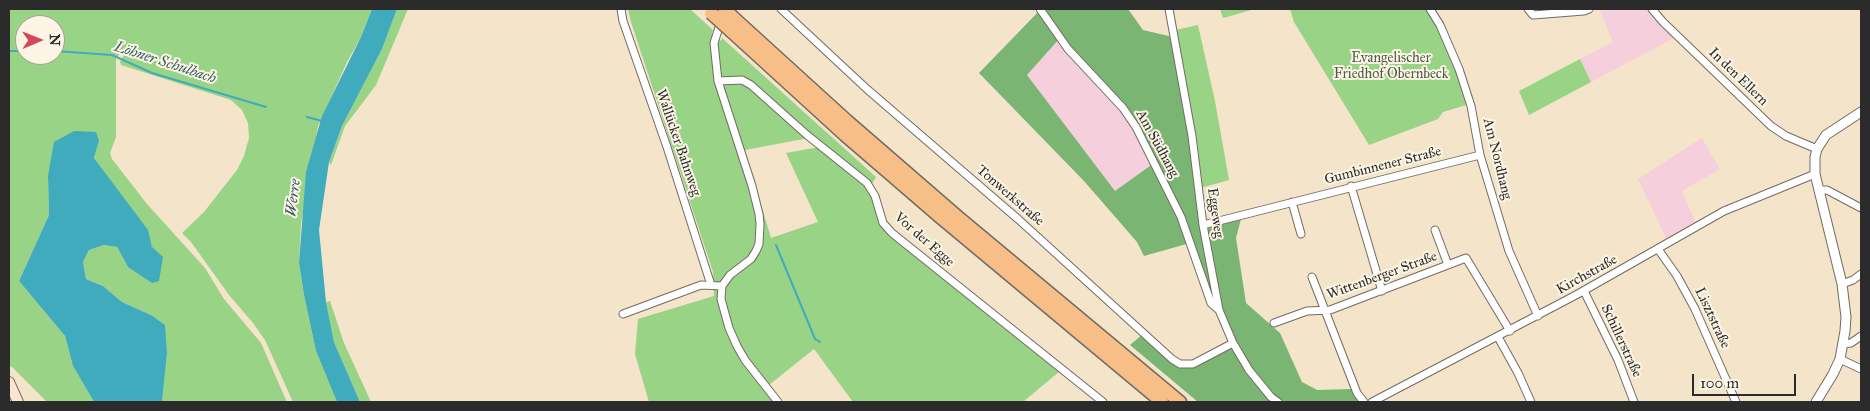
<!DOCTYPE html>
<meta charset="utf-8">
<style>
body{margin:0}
#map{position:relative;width:1870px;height:411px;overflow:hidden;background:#f4e4c9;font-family:"IM FELL Great Primer",serif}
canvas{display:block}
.frame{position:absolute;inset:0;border:10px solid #2b2b2b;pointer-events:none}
.north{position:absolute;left:15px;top:15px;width:50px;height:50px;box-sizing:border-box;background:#fcf5e5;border:1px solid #a8a49b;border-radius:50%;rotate:89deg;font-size:14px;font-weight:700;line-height:20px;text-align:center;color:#2b2b2b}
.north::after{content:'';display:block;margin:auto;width:18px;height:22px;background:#d1495b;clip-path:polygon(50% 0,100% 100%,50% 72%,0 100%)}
.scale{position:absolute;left:1692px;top:374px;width:104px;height:22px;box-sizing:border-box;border:2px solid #2b2b2b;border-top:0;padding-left:6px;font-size:15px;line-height:18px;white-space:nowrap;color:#2b2b2b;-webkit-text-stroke:4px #fcf5e5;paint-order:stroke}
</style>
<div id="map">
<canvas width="1870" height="411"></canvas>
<div class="frame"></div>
<div class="north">N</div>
<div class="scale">100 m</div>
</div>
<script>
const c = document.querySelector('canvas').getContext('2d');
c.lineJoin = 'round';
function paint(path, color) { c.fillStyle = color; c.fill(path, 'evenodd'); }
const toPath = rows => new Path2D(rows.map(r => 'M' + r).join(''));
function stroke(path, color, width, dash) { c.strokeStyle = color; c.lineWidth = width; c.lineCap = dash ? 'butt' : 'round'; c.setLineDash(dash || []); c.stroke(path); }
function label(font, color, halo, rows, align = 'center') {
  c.font = font + ' "IM FELL Great Primer",serif'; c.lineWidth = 4; c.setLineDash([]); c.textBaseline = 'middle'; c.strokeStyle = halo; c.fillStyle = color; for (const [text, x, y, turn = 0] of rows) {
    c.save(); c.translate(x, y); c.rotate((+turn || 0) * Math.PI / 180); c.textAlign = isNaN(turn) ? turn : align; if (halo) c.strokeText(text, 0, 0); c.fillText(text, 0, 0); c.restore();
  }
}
const built = toPath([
 [1623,9,1654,9,1676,37,1591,82,1580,59,1613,42,1600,11],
 [1060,38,1122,108,1154,163,1115,191,1027,75],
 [1702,138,1720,169,1682,191,1696,224,1667,240,1638,179]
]);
const green = toPath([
 [9,9,372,9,361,37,347,62,318,126,301,224,299,264,304,295,316,351,337,402,293,402,265,340,253,323,229,295,191,242,182,233,204,212,237,170,244,156,249,138,248,123,242,110,231,100,121,65,120,62,125,53,123,51,116,58,116,137,110,153,112,159,147,204,205,268,224,299,261,343,287,402,162,402,167,354,151,315,122,302,103,286,86,279,83,262,89,250,104,245,117,247,128,267,152,247,147,230,94,158,99,141,48,176,49,215,19,281,65,336,73,366,94,402,47,402,12,367,9,366],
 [25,25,55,25,55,55,25,55],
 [397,9,408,9,376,85,345,126,331,165,329,162,342,126,382,49],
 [628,9,690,9,713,30,712,33,721,41,722,38,876,177,869,189,881,223,1060,371,1023,402,853,402,814,349,769,385,782,402,649,402,635,354,638,319,714,296,713,272,631,22],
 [814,137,825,146,786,153,818,222,771,238,745,150],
 [1220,9,1255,9,1223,18],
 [1290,9,1427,9,1437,26,1456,73,1466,105,1443,112,1438,119,1369,145,1294,22],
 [1198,25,1215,101,1229,180,1197,189,1171,31],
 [1580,59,1591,82,1529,115,1519,91],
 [330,301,344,343,371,402,360,402,334,342,326,302]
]);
const forest = toPath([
 [1041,9,1128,9,1143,30,1173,37,1191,136,1202,228,1241,219,1236,238,1246,303,1280,333,1302,382,1317,390,1352,389,1358,399,1356,402,1282,402,1270,393,1272,402,1198,402,1130,345,1143,334,1179,366,1187,368,1196,365,1233,342,1212,303,1182,217,1137,126,1060,38,1027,75,1115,191,1154,163,1190,243,1144,256,1137,242,1084,181,979,73]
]);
const water = toPath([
 [372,9,397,9,382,49,342,126,329,162,319,230,326,302,334,342,360,402,337,402,316,351,304,295,299,263,306,172,322,116,361,37],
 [74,131,96,132,99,141,94,158,148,230,152,247,163,257,159,281,152,283,128,267,117,247,104,245,89,250,83,262,86,279,103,286,122,302,151,315,165,325,167,354,162,402,94,402,73,366,65,336,19,281,49,215,48,176,54,142]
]);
const stream = toPath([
 [9,51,25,51],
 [55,51,112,55,152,73,266,107],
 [307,117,322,121],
 [776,245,815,339,820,342]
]);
const minor = toPath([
 [621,9,623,21,667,147,711,285],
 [781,9,868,90,1018,219,1172,359,1180,364,1193,364,1233,343],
 [1040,9,1068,49,1123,108,1136,127,1181,217,1211,303,1219,310],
 [1169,9,1192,136,1203,225,1219,310,1233,343,1249,370,1271,397,1278,402],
 [1430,9,1440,25,1459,69,1471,106,1480,155,1509,251,1538,316],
 [1528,9,1533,15,1584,11,1589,9],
 [1652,9,1663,22,1771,126,1786,136,1817,149],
 [721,21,714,43,718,81,752,186,759,214,760,224,759,244,756,251,751,259,730,275,722,286,721,299,729,328,737,346,745,360,778,402],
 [718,81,742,80,751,85,807,135,867,183,875,196,883,223,892,233,1103,402],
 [1351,186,1382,291],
 [1819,190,1827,190,1861,208],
 [1292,202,1301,234],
 [1203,225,1480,155],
 [1435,230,1448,265],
 [1658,249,1677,276,1695,309,1736,402],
 [1312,277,1357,393,1364,402],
 [1842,284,1853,280,1861,274],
 [1584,291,1618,360,1634,402],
 [623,314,701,285,722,286],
 [1274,323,1307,311,1330,310,1466,258,1510,331],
 [1498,337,1518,373,1531,402],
 [1843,344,1851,343,1861,336],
 [1840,359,1861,369],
 [1372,402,1576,295,1724,211,1815,174]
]);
const tertiary = toPath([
 [1816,402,1833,374,1840,359,1845,331,1846,317,1842,284,1815,174,1815,157,1817,149,1826,135,1861,112]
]);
const secondary = toPath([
 [9,382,18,402]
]);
const motorway = toPath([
 [737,21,847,121,959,218,1180,402],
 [731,31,845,135,939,216,1162,402]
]);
const motorwayBridge = toPath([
 [724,9,737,21],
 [711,13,731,31]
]);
const parkNames = [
 ["Evangelischer",1391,59],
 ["Friedhof Obernbeck",1391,75]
];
const streetNames = [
 ["In den Ellern",1738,77,44],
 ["Wallücker Bahnweg",678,143,71],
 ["Am Südhang",1157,144,61],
 ["Am Nordhang",1497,159,76],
 ["Gumbinnener Straße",1383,166,-14],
 ["Tonwerkstraße",1010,196,41],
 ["Eggeweg",1215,213,82],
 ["Vor der Egge",924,240,41],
 ["Kirchstraße",1587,275,-29],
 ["Wittenberger Straße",1382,276,-20],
 ["Lisztstraße",1712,318,65],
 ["Schillerstraße",1621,341,65]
];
const waterNames = [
 ["Löhner Schulbach",165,63,18],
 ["Werre",294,198,-83]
];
paint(built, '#f5cfdb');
paint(green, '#99d386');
paint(forest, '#7ab573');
paint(water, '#3fabbd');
stroke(stream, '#3fabbd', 2);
stroke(minor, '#716c62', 9);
stroke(tertiary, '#716c62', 11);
stroke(secondary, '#716c62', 12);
stroke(motorway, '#716c62', 15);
stroke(minor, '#fff', 7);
stroke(tertiary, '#fff', 9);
stroke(secondary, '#fce5cf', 10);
stroke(motorway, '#f7be87', 12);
stroke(motorwayBridge, '#716c62', 15, []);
stroke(motorwayBridge, '#f7be87', 12);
label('14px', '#4c5d46', '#fcf5e5', parkNames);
label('14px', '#2b2b2b', '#fcf5e5', streetNames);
label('italic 15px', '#335e65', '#fcf5e5', waterNames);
</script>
